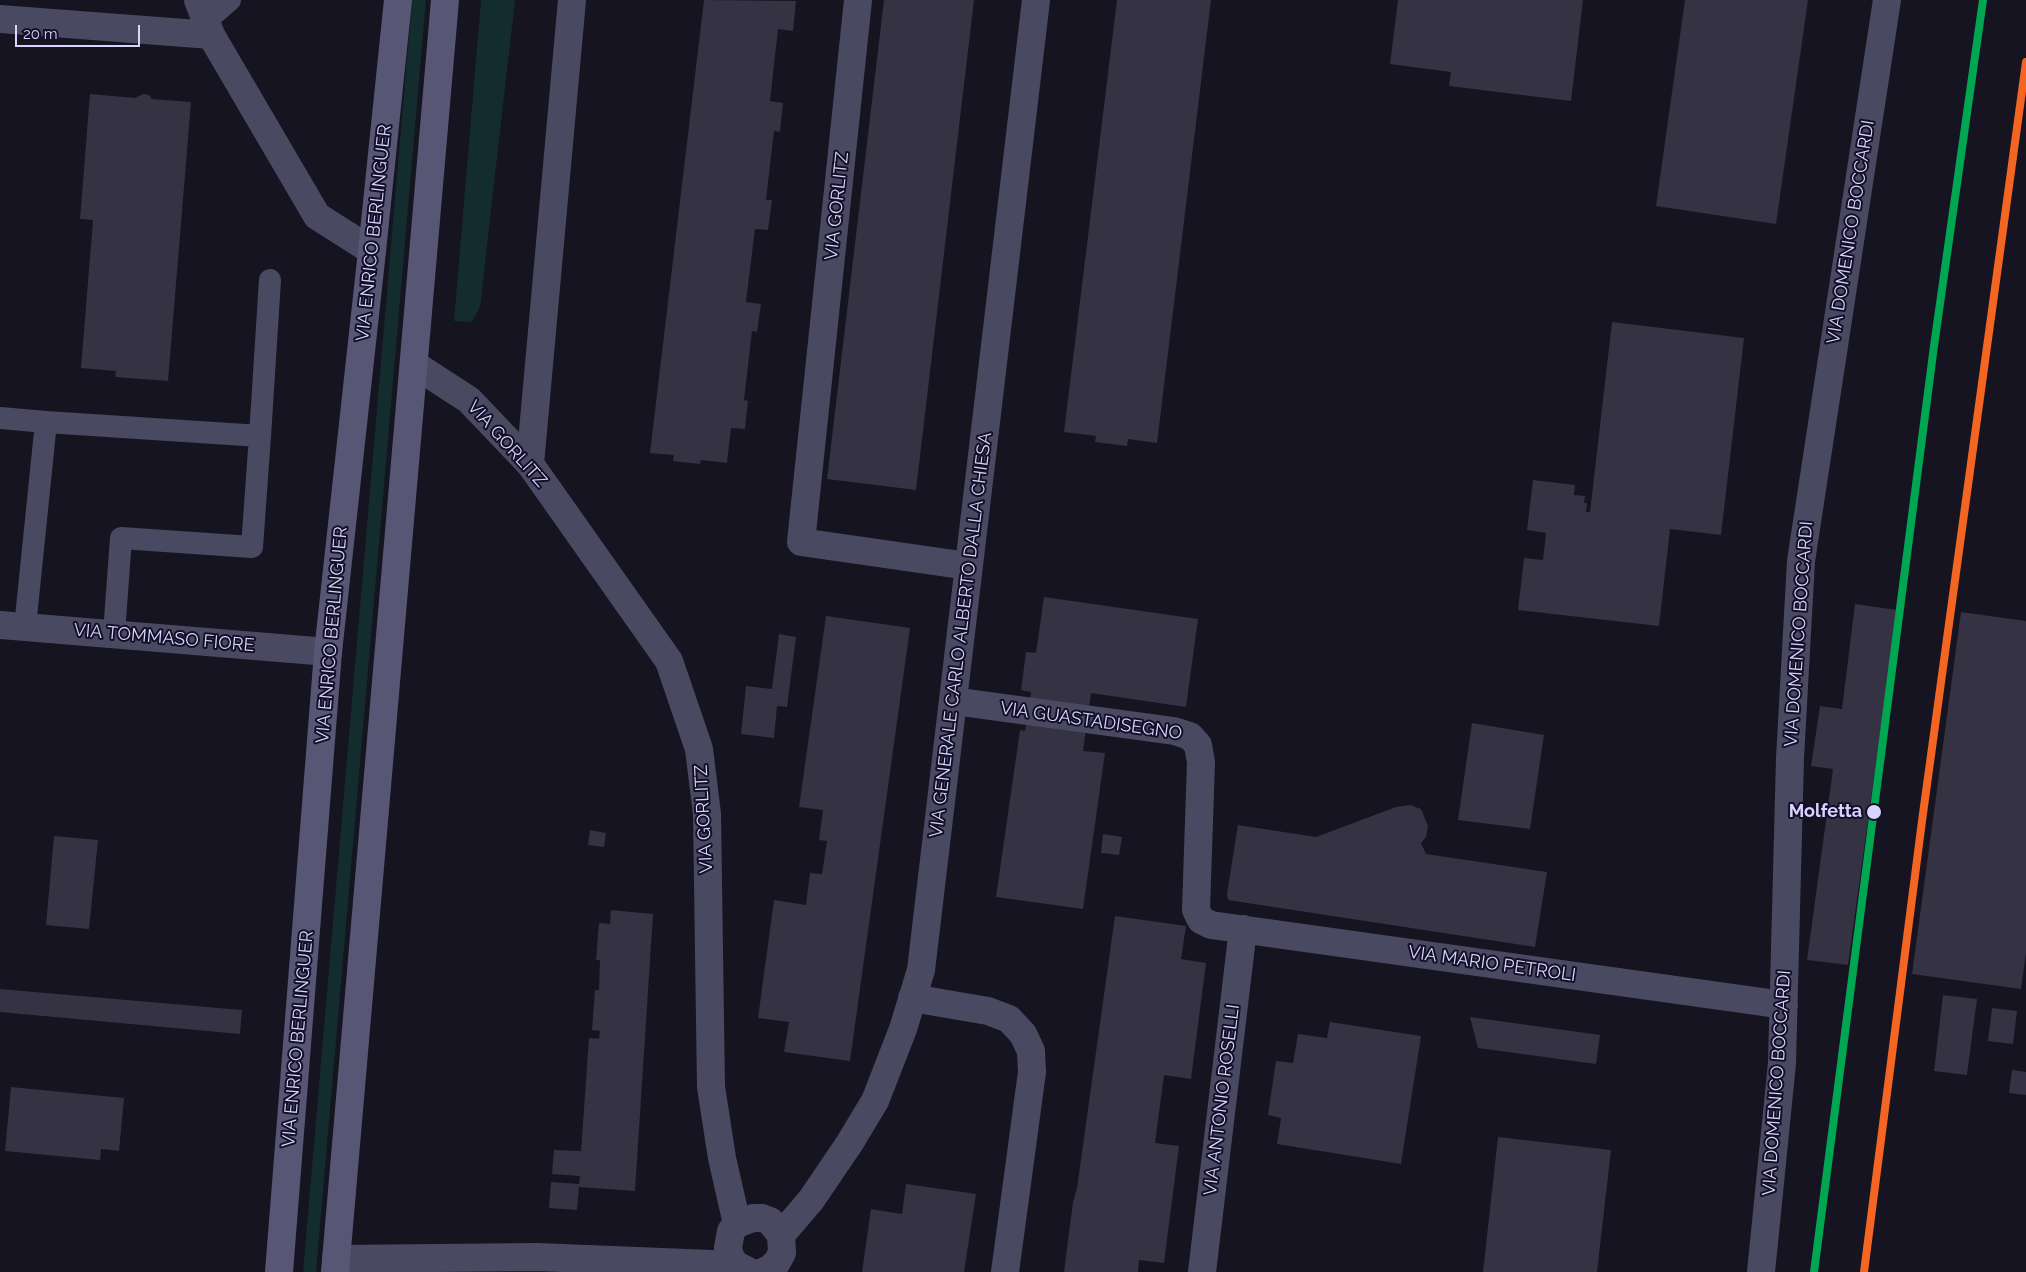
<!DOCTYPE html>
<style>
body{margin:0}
#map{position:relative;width:2026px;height:1272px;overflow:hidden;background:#161421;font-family:Raleway,sans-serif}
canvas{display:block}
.scale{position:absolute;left:15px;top:25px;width:125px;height:22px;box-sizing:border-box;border:2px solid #d9d4ff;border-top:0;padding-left:6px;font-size:15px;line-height:18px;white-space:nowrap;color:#d9d4ff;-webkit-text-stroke:4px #130f26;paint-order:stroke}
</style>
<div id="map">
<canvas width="2026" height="1272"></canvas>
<div class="scale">20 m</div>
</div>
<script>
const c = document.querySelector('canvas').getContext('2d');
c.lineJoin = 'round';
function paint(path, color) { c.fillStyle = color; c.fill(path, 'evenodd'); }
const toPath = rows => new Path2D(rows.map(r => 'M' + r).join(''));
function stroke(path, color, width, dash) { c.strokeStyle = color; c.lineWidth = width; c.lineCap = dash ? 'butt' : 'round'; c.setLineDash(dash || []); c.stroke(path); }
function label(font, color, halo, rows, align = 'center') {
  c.font = font + ' Raleway,sans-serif'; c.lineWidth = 4; c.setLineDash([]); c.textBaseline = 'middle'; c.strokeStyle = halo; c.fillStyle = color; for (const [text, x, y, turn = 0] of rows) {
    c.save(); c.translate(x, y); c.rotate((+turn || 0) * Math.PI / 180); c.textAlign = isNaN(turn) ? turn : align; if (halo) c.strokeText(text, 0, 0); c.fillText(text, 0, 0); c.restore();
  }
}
const green = toPath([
 [412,0,426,0,316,1272,303,1272],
 [481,0,515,0,480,307,472,322,454,321]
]);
const building = toPath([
 [704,0,796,1,793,31,778,29,770,101,783,103,780,132,774,131,766,200,772,200,768,230,755,229,746,302,761,304,757,332,752,331,744,400,748,401,745,429,731,428,727,463,701,460,700,464,673,461,674,455,650,453],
 [884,0,974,0,916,490,827,479],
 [1117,0,1211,0,1157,443,1128,439,1127,446,1095,442,1096,436,1064,432],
 [1398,0,1583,0,1571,101,1449,86,1451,72,1390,64],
 [1685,0,1808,0,1776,224,1656,206],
 [90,94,135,98,143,94,149,95,152,99,191,102,168,381,115,377,116,371,81,368,93,220,80,219],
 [1612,322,1744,338,1721,535,1670,529,1659,626,1518,610,1524,558,1543,560,1546,533,1527,530,1533,480,1575,485,1574,495,1585,496,1584,503,1587,503,1586,512,1590,512],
 [1044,597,1198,619,1186,707,1091,693,1083,751,1105,753,1083,909,996,897,1020,730,1025,731,1031,692,1021,690,1026,652,1036,653],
 [1855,604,1897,610,1848,965,1807,960,1833,769,1811,766,1820,706,1842,709],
 [1961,612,2026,621,2026,953,2021,989,1912,974],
 [826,616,910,628,850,1061,784,1052,789,1022,758,1018,774,900,806,905,810,873,822,874,827,841,819,840,823,810,799,807],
 [779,634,796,637,787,707,777,706,774,738,741,734,746,686,772,689],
 [1472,723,1544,735,1530,829,1458,820],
 [1410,805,1421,809,1428,826,1426,837,1421,843,1426,854,1547,872,1535,947,1228,900,1227,894,1238,825,1316,837,1396,807],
 [590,830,606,833,604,847,588,845],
 [1103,834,1122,837,1119,855,1101,853],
 [54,836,98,840,89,929,46,925],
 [611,910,653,914,635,1191,579,1187,577,1210,549,1208,551,1182,579,1184,580,1176,552,1174,554,1150,581,1151,589,1038,599,1039,600,1031,592,1030,595,990,599,990,600,960,596,960,599,923,610,924],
 [1115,916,1186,926,1181,959,1206,963,1191,1079,1164,1075,1155,1143,1179,1146,1164,1263,1139,1260,1138,1272,1064,1272,1073,1202,1077,1188],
 [0,989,242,1010,240,1034,0,1012],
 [1943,995,1977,999,1967,1075,1934,1071],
 [1992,1008,2017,1011,2013,1044,1988,1041],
 [1470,1017,1600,1035,1596,1064,1478,1048],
 [1330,1022,1421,1036,1401,1164,1277,1144,1281,1118,1268,1115,1276,1061,1293,1063,1298,1034,1327,1038],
 [2012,1070,2026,1072,2026,1095,2009,1093],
 [11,1087,124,1098,119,1151,101,1149,100,1160,5,1151],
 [1498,1137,1611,1150,1597,1272,1483,1272],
 [906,1184,976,1194,964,1272,862,1272,871,1209,902,1214]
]);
const service = toPath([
 [206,21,230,0],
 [0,418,46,422,25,627],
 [46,422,260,436,270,280],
 [114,633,121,538,252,547,260,436]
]);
const minor = toPath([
 [198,0,211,35,317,216,372,251],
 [858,0,801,542,968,566],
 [0,19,211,35],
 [415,365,469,400,530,464,669,661,699,749,707,814,711,1087,722,1158,737,1224],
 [530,464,572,0],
 [0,625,328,652],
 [953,701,1174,731,1190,736,1198,745,1201,762,1196,910,1201,920,1211,925,1784,1005],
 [912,998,988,1011,1009,1019,1023,1034,1031,1051,1032,1072,1005,1272],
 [781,1235,811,1200,849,1144,875,1101,903,1029,921,970,1036,0],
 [336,1259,537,1257,736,1265],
 [750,1272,736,1265,730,1257,728,1248,731,1231,737,1224,753,1218,762,1218,770,1221,781,1235,782,1253,777,1262,771,1268,763,1272],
 [1202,1272,1243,929],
 [1761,1272,1782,1063,1790,758,1801,561,1887,0]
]);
const secondary = toPath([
 [279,1272,328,652,372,251,398,0],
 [335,1272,445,0]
]);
const rail1 = toPath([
 [1814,1272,1934,346,1983,0]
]);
const rail2 = toPath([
 [1864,1272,1922,821,2026,62]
]);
const markers = [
 [1874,812,8,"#d9d4ff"]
];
const streetNames = [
 ["VIA GORLITZ",837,206,-84],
 ["VIA DOMENICO BOCCARDI",1851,232,-81],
 ["VIA ENRICO BERLINGUER",374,233,-84],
 ["VIA GORLITZ",507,444,48],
 ["VIA DOMENICO BOCCARDI",1799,634,-86],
 ["VIA ENRICO BERLINGUER",332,635,-85],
 ["VIA GENERALE CARLO ALBERTO DALLA CHIESA",961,635,-83],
 ["VIA TOMMASO FIORE",164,638,5],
 ["VIA GUASTADISEGNO",1091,721,8],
 ["VIA GORLITZ",704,819,-93],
 ["VIA MARIO PETROLI",1492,964,8],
 ["VIA ENRICO BERLINGUER",298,1039,-85],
 ["VIA DOMENICO BOCCARDI",1777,1083,-86],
 ["VIA ANTONIO ROSELLI",1222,1100,-83]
];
const stopNames = [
 ["Molfetta",1862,812]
];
paint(green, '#132c2d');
paint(building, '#343243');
stroke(service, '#4a4962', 22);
stroke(minor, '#4a4962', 28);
stroke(secondary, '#575674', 28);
stroke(rail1, '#00a651', 8);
stroke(rail2, '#f26522', 8);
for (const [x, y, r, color] of markers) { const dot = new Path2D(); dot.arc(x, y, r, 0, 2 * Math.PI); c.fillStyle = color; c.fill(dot); stroke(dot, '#130f26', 2); }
label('18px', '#d9d4ff', '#130f26', streetNames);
label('bold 18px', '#d9d4ff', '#130f26', stopNames, 'right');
</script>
